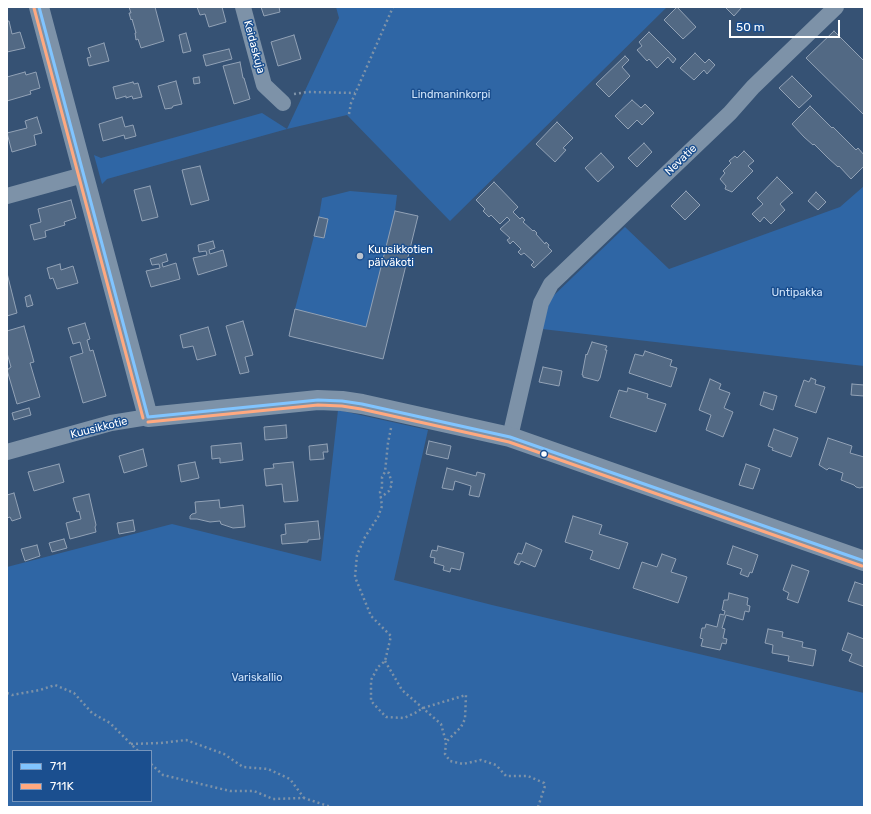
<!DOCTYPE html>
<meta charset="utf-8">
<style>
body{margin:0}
#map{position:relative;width:871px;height:814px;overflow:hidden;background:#365274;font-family:Rubik,sans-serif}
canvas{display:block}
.frame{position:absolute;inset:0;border:8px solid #fff;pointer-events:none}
.legend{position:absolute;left:12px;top:750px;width:140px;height:52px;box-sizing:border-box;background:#1b4f8f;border:1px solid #7695bc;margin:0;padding:5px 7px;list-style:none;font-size:12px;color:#fff}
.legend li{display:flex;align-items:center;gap:8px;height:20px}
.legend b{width:20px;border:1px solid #7695bc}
.scale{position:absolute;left:729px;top:20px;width:111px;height:18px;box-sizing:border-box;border:2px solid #fff;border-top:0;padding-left:5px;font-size:12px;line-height:14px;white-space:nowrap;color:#fff;-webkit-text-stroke:3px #1b4f8f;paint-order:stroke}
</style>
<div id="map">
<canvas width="871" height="814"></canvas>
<div class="frame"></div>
<ul class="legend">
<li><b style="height:5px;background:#80c4ff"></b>711</li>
<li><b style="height:5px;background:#ffa980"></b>711K</li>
</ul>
<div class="scale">50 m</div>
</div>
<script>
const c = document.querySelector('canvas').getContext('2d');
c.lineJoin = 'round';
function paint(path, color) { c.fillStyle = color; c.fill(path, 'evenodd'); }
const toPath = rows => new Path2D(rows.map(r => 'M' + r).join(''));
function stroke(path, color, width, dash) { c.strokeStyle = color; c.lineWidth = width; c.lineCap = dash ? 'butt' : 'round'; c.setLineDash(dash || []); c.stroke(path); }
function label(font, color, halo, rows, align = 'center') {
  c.font = font + ' Rubik,sans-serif'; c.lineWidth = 3; c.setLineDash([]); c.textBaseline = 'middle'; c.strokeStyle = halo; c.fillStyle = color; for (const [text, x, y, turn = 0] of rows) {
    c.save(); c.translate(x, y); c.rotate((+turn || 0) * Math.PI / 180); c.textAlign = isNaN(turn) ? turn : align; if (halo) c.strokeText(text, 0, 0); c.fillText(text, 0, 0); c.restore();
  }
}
const green = toPath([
 [336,7,667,7,450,221,347,115,287,129,107,179,102,184,94,155,101,158,262,113,287,129,339,18],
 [864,186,864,366,542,329,550,299,625,227,669,269,840,207],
 [350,191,397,195,395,211,366,327,295,309,314,236,324,238,328,219,319,217,322,198],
 [338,410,428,430,394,580,492,605,864,693,864,807,7,807,7,567,172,524,321,561],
 [13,751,151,751,151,801,13,801]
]);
const building = toPath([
 [129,7,155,7,164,41,141,48,138,39,136,40,135,33,136,33,132,19,131,20,129,13,131,13,129,7],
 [197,7,222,7,226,22,209,27,205,14,200,15,197,7],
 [261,7,279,7,280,12,264,16,261,7],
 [677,7,696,27,683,39,664,20,677,7],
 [725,7,742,7,734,16,725,7],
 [7,21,9,21,12,34,20,32,25,48,7,52,7,21],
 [834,31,864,61,864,115,806,58,834,31],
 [649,32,676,59,673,63,668,57,657,68,649,59,647,61,637,50,642,46,639,42,649,32],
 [186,33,191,51,183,53,179,35,186,33],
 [294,35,301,59,278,66,271,42,294,35],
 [104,43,109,61,89,66,87,58,91,57,88,48,104,43],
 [229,49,232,59,206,66,203,55,229,49],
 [695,53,705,63,709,59,715,65,707,74,704,70,694,80,680,68,695,53],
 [625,56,629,60,622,67,630,76,609,97,596,84,625,56],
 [240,62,243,78,244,78,250,99,234,104,223,66,240,62],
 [25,72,26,75,36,72,40,88,30,91,31,94,7,101,7,77,25,72],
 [792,76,812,96,799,108,779,88,792,76],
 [199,77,200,83,194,84,193,78,199,77],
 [176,81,182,104,173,106,172,108,165,109,158,86,176,81],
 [133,82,134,84,138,83,142,97,133,99,132,96,126,98,126,96,116,99,113,87,133,82],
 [632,100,641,108,645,104,654,113,642,125,637,120,628,129,615,116,632,100],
 [810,106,832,128,833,127,856,150,858,148,864,155,864,166,851,179,839,166,838,167,828,158,814,144,813,145,804,137,792,124,810,106],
 [37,117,42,133,34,135,36,145,12,152,7,133,27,128,25,121,37,117],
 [122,117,125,127,133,125,136,136,125,139,124,135,103,141,99,124,122,117],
 [557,122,573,138,563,148,566,150,555,162,536,144,557,122],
 [644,143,652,152,637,167,628,158,644,143],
 [744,151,754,161,748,166,753,171,732,192,725,189,726,186,720,179,725,173,723,171,731,163,729,161,735,156,737,158,744,151],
 [601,153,614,167,598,182,585,168,601,153],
 [200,166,209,200,191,205,182,170,200,166],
 [777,177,793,193,792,193,780,204,785,210,771,224,764,217,760,222,752,214,763,204,757,198,777,177],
 [494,182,518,207,513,212,520,219,522,217,525,220,523,222,533,231,534,230,537,233,536,234,545,244,546,242,549,245,548,247,552,251,534,268,531,265,534,262,524,253,521,255,518,252,521,249,513,241,510,244,507,240,510,238,500,229,510,220,507,217,500,224,491,215,489,217,483,211,485,209,476,200,494,182],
 [150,186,158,217,142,221,134,190,150,186],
 [686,191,700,205,685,220,671,206,686,191],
 [816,192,826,202,818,210,808,201,816,192],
 [71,200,76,218,64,222,65,225,45,231,46,237,34,240,30,225,41,222,38,209,71,200],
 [395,211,418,216,383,359,289,336,295,309,366,327,395,211],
 [319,217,328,219,324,238,314,236,319,217],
 [213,241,215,248,209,250,210,254,223,250,227,266,198,275,193,258,207,255,206,251,199,252,198,245,213,241],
 [166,254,168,261,162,263,163,267,176,263,180,279,151,287,146,271,160,268,159,264,152,265,150,259,166,254],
 [60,264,61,270,73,266,78,283,57,289,53,278,50,279,47,268,60,264],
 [7,273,17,313,7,316,7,273],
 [30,295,33,305,27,307,25,297,30,295],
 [243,321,253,355,245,357,249,372,240,374,226,326,243,321],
 [85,323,90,339,87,340,90,351,93,350,106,396,83,403,70,357,83,353,80,342,73,344,68,328,85,323],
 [24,326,34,362,30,363,40,397,17,404,7,370,11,367,7,353,7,331,24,326],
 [208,327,216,355,197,360,193,346,183,348,180,335,208,327],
 [592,342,607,346,605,350,607,350,600,378,598,381,583,377,583,375,582,375,586,354,587,355,592,342],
 [645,351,672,360,670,366,677,368,671,387,629,373,635,354,643,356,645,351],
 [543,367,562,371,559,386,539,382,543,367],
 [811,378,816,380,815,384,825,387,816,413,795,406,804,380,809,382,811,378],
 [710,379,721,384,719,389,730,393,724,408,733,412,723,437,706,430,711,415,699,410,710,379],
 [852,384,864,385,864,396,851,395,852,384],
 [628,388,648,394,647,398,666,404,656,432,610,417,619,390,627,392,628,388],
 [764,392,777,396,773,410,760,405,764,392],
 [29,408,31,415,14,420,12,413,29,408],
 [286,425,287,438,265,440,264,427,286,425],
 [774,429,798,438,791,457,772,450,773,448,768,446,774,429],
 [828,438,852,446,850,453,864,457,864,488,862,487,860,488,856,487,854,485,841,480,843,473,829,468,827,470,819,465,828,438],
 [429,441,451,446,448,459,426,454,429,441],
 [241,443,243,460,220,463,220,458,212,459,211,446,241,443],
 [327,444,328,452,323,452,324,459,310,460,309,446,327,444],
 [143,449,147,466,124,473,119,456,143,449],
 [195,462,199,478,181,482,178,465,195,462],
 [293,462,298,501,284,502,282,484,266,486,264,469,274,468,273,464,293,462],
 [59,464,64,482,34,491,28,472,59,464],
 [746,464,760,469,753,489,739,485,746,464],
 [447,468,476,476,477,472,485,474,479,497,469,495,471,486,455,481,453,490,442,488,447,468],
 [14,493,21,518,12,521,10,517,7,518,7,495,14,493],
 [89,494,96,525,95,527,96,532,70,539,66,523,81,519,79,511,77,512,73,498,89,494],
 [219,500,220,508,243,505,245,527,233,528,221,524,220,521,210,522,197,519,190,519,190,516,192,514,196,513,195,502,219,500],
 [573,516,602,525,599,534,628,543,619,569,590,559,593,551,565,542,573,516],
 [133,520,135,531,119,534,117,523,133,520],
 [318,521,320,539,308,540,308,542,282,544,281,535,286,534,285,524,318,521],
 [64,539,67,548,52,552,49,543,64,539],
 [526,543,542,550,535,567,521,561,519,565,514,563,518,553,522,554,526,543],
 [37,545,40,556,25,561,21,549,37,545],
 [438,546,464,553,460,570,451,568,450,572,443,570,444,566,434,563,435,558,430,557,432,550,437,551,438,546],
 [733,546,758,555,752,573,750,572,748,577,740,574,742,569,727,564,733,546],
 [662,554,676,559,671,572,687,577,678,603,633,588,642,562,657,567,662,554],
 [792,565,809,571,798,603,787,599,789,593,783,590,792,565],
 [855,582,864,585,864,606,848,601,855,582],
 [729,593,748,598,747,605,750,606,749,612,745,611,743,620,726,615,722,628,725,629,723,638,727,639,726,644,722,643,720,650,701,646,703,639,700,638,702,628,705,628,706,624,717,627,720,614,724,615,725,611,722,610,724,600,728,600,729,593],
 [768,629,783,632,782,637,803,642,802,647,816,650,813,666,788,661,789,656,772,653,773,645,765,643,768,629],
 [848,633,864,639,864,667,849,661,852,654,842,650,848,633]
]);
const path = toPath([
 [294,94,308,92,355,93],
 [349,114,351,103,393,7],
 [391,428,388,443,385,472,382,477,382,487,380,492,382,506,378,517,365,537,357,555,355,577,371,616,391,636,385,661,378,667,371,680,371,701,386,717,404,718,415,713,423,708,466,695,465,719,461,727,446,742],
 [380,498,389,491,392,484,389,473,385,472],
 [385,661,402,690,441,724,446,742,445,754,450,761,463,764,481,760,496,765,506,776,528,776,544,783,545,786,538,807],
 [7,693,12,695,40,690,55,685,74,693,92,713,110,723,138,751],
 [131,744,161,743,186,740,224,754,243,767,268,769,290,779,304,798],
 [151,764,163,775,230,791,254,791,273,799,304,798,331,807]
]);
const minor = toPath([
 [243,7,264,85,283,103],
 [7,196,83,175],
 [510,437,541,303,551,284,730,113,753,87,836,7],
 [7,452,111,423,148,417]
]);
const tertiary = toPath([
 [39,7,148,417,318,400,342,401,362,404,510,437,864,561]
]);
const bus1 = toPath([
 [39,7,148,417],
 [148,417,318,400,342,401,362,404,510,437,864,561]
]);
const bus2 = toPath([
 [34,8,143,418],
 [148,422,318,405,342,406,361,409,509,442,862,566]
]);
const markers = [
 [360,256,4,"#b9c2ce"],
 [544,454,3.5,"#fff"]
];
const streetNames = [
 ["Keidaskuja",254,47,75],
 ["Nevatie",681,160,-44],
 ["Kuusikkotie",99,428,-14]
];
const parkNames = [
 ["Lindmaninkorpi",451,95],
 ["Untipakka",797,293],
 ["Variskallio",257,678]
];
const poiNames = [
 ["Kuusikkotien",368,250],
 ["päiväkoti",368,263]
];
paint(green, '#2f66a5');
paint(building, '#526984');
stroke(building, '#92a2b6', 1);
stroke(path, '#7d92a8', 2.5, [2, 3]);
stroke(minor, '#7d92a8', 16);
stroke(tertiary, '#7d92a8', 20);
stroke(bus1, '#80c4ff', 3);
stroke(bus2, '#ffa980', 3);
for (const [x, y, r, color] of markers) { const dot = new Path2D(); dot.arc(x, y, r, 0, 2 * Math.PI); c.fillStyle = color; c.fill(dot); stroke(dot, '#1b4f8f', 1.5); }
label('11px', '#fff', '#1b4f8f', streetNames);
label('11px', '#cfe3fa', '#1b4f8f', parkNames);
label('11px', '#fff', '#1b4f8f', poiNames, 'left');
</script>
